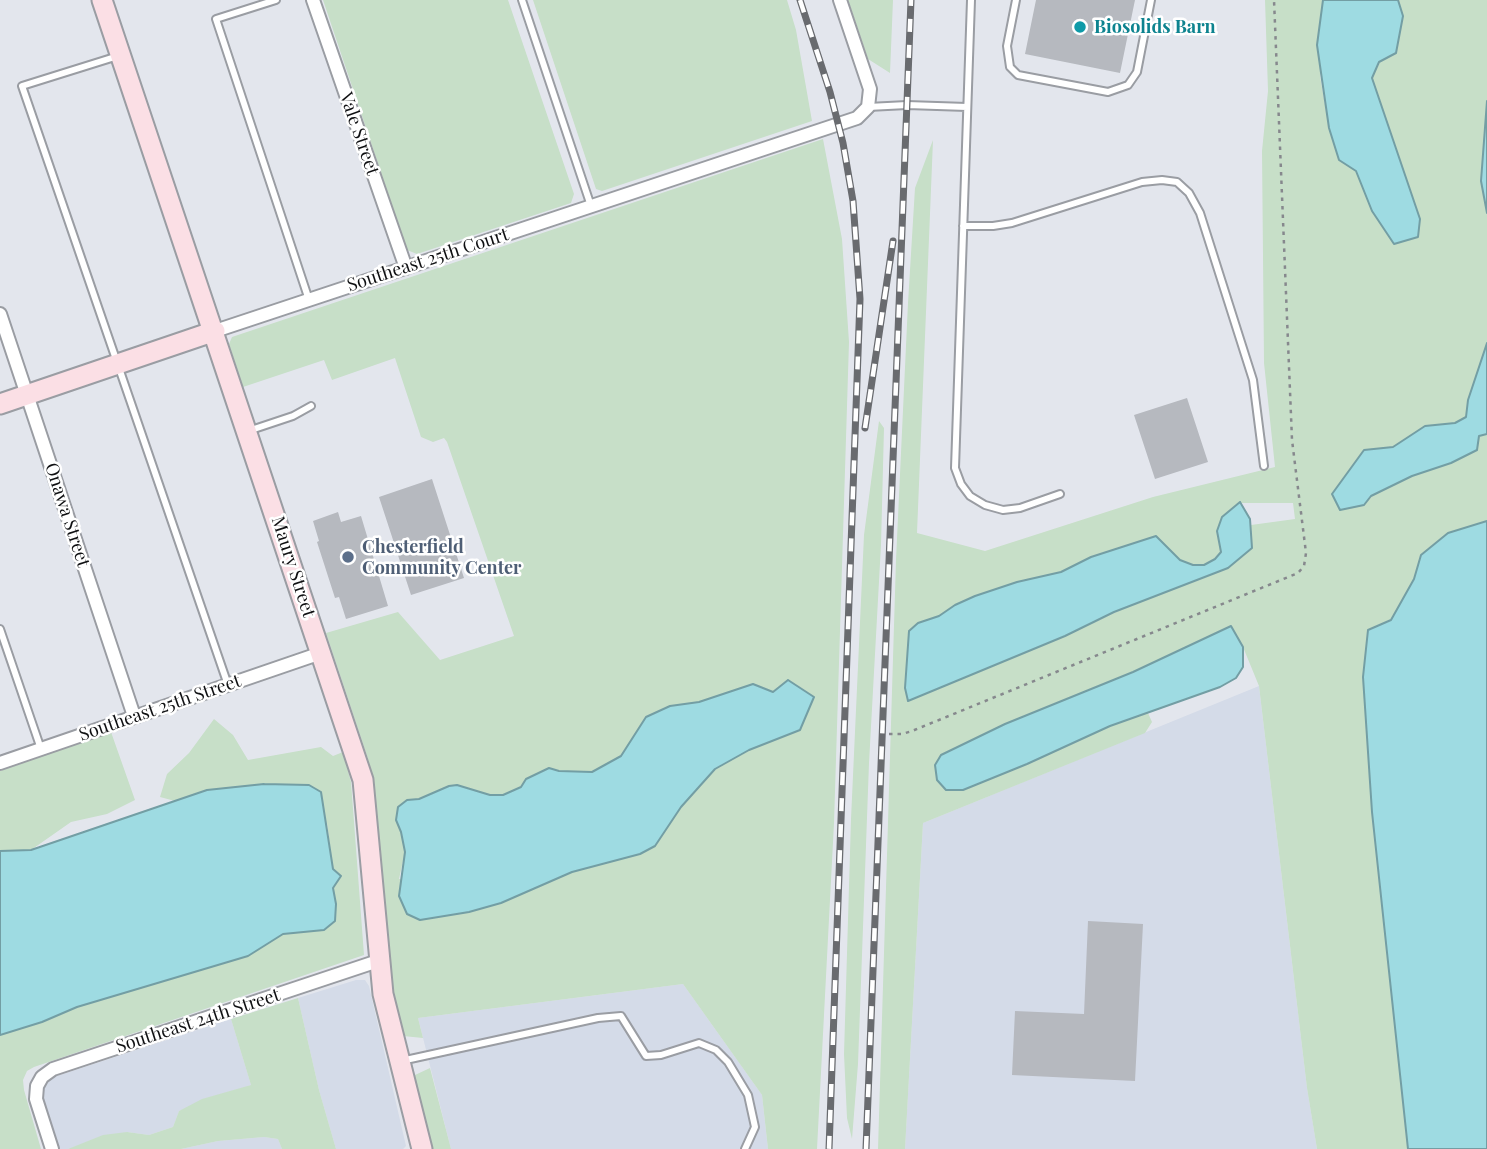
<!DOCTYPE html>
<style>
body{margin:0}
canvas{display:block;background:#e3e6ed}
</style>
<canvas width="1487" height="1149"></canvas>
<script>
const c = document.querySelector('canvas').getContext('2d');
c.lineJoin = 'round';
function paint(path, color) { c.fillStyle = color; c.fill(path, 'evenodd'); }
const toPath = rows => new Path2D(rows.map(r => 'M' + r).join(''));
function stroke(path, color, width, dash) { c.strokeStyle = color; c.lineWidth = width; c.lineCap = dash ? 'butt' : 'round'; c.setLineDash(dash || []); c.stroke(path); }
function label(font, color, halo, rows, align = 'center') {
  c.font = font + ' "Playfair Display",serif'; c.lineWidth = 5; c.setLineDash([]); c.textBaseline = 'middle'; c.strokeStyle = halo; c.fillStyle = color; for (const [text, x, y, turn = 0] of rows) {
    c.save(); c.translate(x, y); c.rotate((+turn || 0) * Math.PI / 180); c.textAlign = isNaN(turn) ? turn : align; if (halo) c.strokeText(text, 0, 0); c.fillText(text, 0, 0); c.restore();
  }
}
const built = toPath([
 [1259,686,1307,1088,1317,1149,905,1149,923,823],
 [356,980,365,980,369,986,406,1146,403,1149,336,1149,319,1090,298,998],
 [683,984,762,1095,768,1149,451,1149,418,1018],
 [231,1019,251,1085,179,1111,173,1127,149,1135,127,1132,68,1149,60,1149,43,1097,43,1089,48,1079],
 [264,1137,278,1139,282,1149,181,1149,218,1141]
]);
const green = toPath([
 [323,0,508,0,574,194,571,203,417,254,407,250],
 [533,0,787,0,796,30,812,121,602,191,596,189],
 [848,0,893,0,890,73,868,59],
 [1265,0,1323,0,1320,76,1329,128,1339,160,1356,171,1372,211,1399,161,1372,78,1403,16,1398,0,1487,0,1487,101,1481,181,1487,213,1487,343,1468,400,1466,417,1455,423,1425,426,1393,447,1364,450,1364,505,1371,496,1412,476,1451,463,1479,435,1487,434,1487,521,1448,533,1421,555,1414,579,1391,620,1408,1149,1317,1149,1307,1088,1259,686,1243,647,1230,626,1133,672,1005,724,963,790,1027,764,1110,726,1148,713,1152,722,1145,733,923,823,905,1149,878,1149,896,560,908,303,915,188,933,140,917,533,985,551,1153,497,1275,467,1264,363,1262,151,1268,91],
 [1239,503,1293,503,1295,519,1251,525,1252,548,1065,636,905,688,918,623,939,616,955,605,975,596,1017,582,1061,572,1091,557,1155,536,1180,560,1193,565,1204,565,1216,559,1222,552,1217,531,1222,517],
 [823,139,842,239,849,342,834,823,817,1149,768,1149,762,1095,683,984,418,1018,423,1038,403,1036,395,1010,387,959,374,795,368,759,326,633,398,612,440,660,514,636,447,442,444,438,433,442,421,437,395,358,332,380,324,360,243,387,229,344,232,337],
 [789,680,800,730,749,750,715,769,681,807,655,846,640,854,572,872,399,879,405,852,401,832,396,820,407,800,419,799,449,786,457,785,490,795,503,795,521,787,549,768,559,771,592,772,621,756,670,706,699,702,753,684,773,692],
 [879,421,884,428,881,545,869,763,858,1064,852,1139,847,1118,844,1054,851,819,864,535],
 [214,719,233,735,248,760,321,747,333,756,343,752,351,782,364,955,34,1067,27,1071,23,1080,24,1090,41,1149,0,1149,0,1035,42,1022,77,1007,248,956,283,934,324,930,336,904,333,888,333,869,327,823,235,789,207,790,175,801,160,797,167,774,189,753],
 [111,732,135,800,107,814,71,822,31,850,0,851,0,771],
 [298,998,319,1090,336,1149,282,1149,278,1139,264,1137,218,1141,181,1149,68,1149,103,1135,127,1132,149,1135,173,1127,179,1111,202,1099,251,1085,231,1019],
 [430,1068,451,1149,431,1149,413,1079,415,1075]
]);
const water = toPath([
 [1323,0,1398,0,1403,16,1396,53,1379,62,1372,78,1420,219,1418,237,1394,244,1372,211,1356,171,1339,160,1329,128,1317,45,1323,0],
 [1487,101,1487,213,1481,181,1487,101],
 [1487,343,1487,434,1479,436,1477,450,1451,463,1412,476,1371,496,1364,505,1340,510,1332,494,1364,450,1393,447,1425,426,1455,423,1466,417,1468,400,1487,343],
 [1240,502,1250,519,1252,548,1228,568,1114,612,1065,636,908,701,905,688,909,631,918,623,939,616,955,605,975,596,1017,582,1061,572,1091,557,1156,536,1180,560,1193,565,1204,565,1215,559,1221,552,1217,531,1222,517,1240,502],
 [1487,521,1487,1149,1408,1149,1372,812,1363,677,1368,630,1391,620,1414,579,1421,555,1448,533,1487,521],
 [1231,626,1243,647,1243,667,1236,678,1220,687,1110,726,1027,764,963,790,946,790,937,780,935,765,941,755,1005,724,1133,672,1231,626],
 [788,680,814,697,800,730,749,750,715,769,681,807,655,846,640,854,572,872,501,903,469,912,420,920,407,914,399,896,405,852,401,832,396,820,398,807,407,800,419,799,449,786,457,785,490,795,503,795,521,787,526,779,549,768,559,771,592,772,621,756,646,717,670,706,699,702,753,684,773,692,788,680],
 [264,784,309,785,321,792,333,869,341,876,333,888,336,904,335,921,324,930,283,934,248,956,77,1007,42,1022,0,1035,0,851,31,850,207,790,264,784]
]);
const building = toPath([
 [1036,0,1135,0,1120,73,1025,54],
 [1187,398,1208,462,1155,479,1134,415],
 [432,479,464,578,411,595,379,497],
 [338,512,341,522,361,516,388,606,346,619,339,597,335,598,317,542,319,541,313,521],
 [1088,921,1143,924,1135,1081,1012,1075,1015,1011,1084,1014]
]);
const path = toPath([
 [889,734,902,734,912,731,1298,573,1304,566,1306,553,1292,440,1274,0]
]);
const lane = toPath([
 [276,0,216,19,309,300],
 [522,0,591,206],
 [971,0,955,468,961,484,970,496,985,505,1003,510,1020,508,1060,494],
 [1016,0,1007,46,1010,67,1018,75,1108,92,1128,85,1137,72,1151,0],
 [118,56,22,86,228,685],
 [868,107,907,105,967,107],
 [963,226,993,226,1012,223,1142,182,1162,180,1177,182,1189,193,1200,213,1253,380,1264,466],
 [248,431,293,416,311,406],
 [0,629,41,749],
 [401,1061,598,1018,621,1016,646,1056,661,1055,699,1043,716,1050,728,1062,748,1095,755,1127,745,1149]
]);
const street = toPath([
 [313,0,406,268],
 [0,314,134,716],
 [215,331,857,118,868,107,870,89,840,0],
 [0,763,321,653],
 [52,1149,36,1099,37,1086,42,1077,53,1069,378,961]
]);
const secondary = toPath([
 [102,0,363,780,383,994,422,1149],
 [0,404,215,331]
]);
const rail = toPath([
 [800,0,830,92,843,143,853,201,860,299,829,1149],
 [865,428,893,241],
 [866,1149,911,0]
]);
const markers = [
 [1080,27,7,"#0f9aa8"],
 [348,557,7,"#5c6f8a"]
];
const cultureNames = [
 ["Biosolids Barn",1094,27]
];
const streetNames = [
 ["Vale Street",359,134,71],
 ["Southeast 25th Court",428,260,-18],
 ["Onawa Street",67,515,72],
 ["Maury Street",293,567,72],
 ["Southeast 25th Street",160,708,-19],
 ["Southeast 24th Street",198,1021,-18]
];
const serviceNames = [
 ["Chesterfield",362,547],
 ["Community Center",362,568]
];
paint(built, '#d4dbe8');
paint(green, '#c7dfc8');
paint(water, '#9edbe2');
stroke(water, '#739ea4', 2);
paint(building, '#b6b9bf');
stroke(lane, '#9a9da3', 10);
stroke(street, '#9a9da3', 16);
stroke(secondary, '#9a9da3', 23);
stroke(path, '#86888d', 2.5, [3.5, 5]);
stroke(lane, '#fff', 6);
stroke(street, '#fff', 12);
stroke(secondary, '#fbdfe5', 19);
stroke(rail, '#696b6f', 7);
stroke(rail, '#fff', 4.5, [13]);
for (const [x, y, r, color] of markers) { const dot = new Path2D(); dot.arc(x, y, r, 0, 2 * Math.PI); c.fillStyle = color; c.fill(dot); stroke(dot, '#fff', 2.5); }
label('bold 18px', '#0d838f', '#fff', cultureNames, 'left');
label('18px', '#0f1012', '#fff', streetNames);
label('bold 18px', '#4e5e75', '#fff', serviceNames, 'left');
</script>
